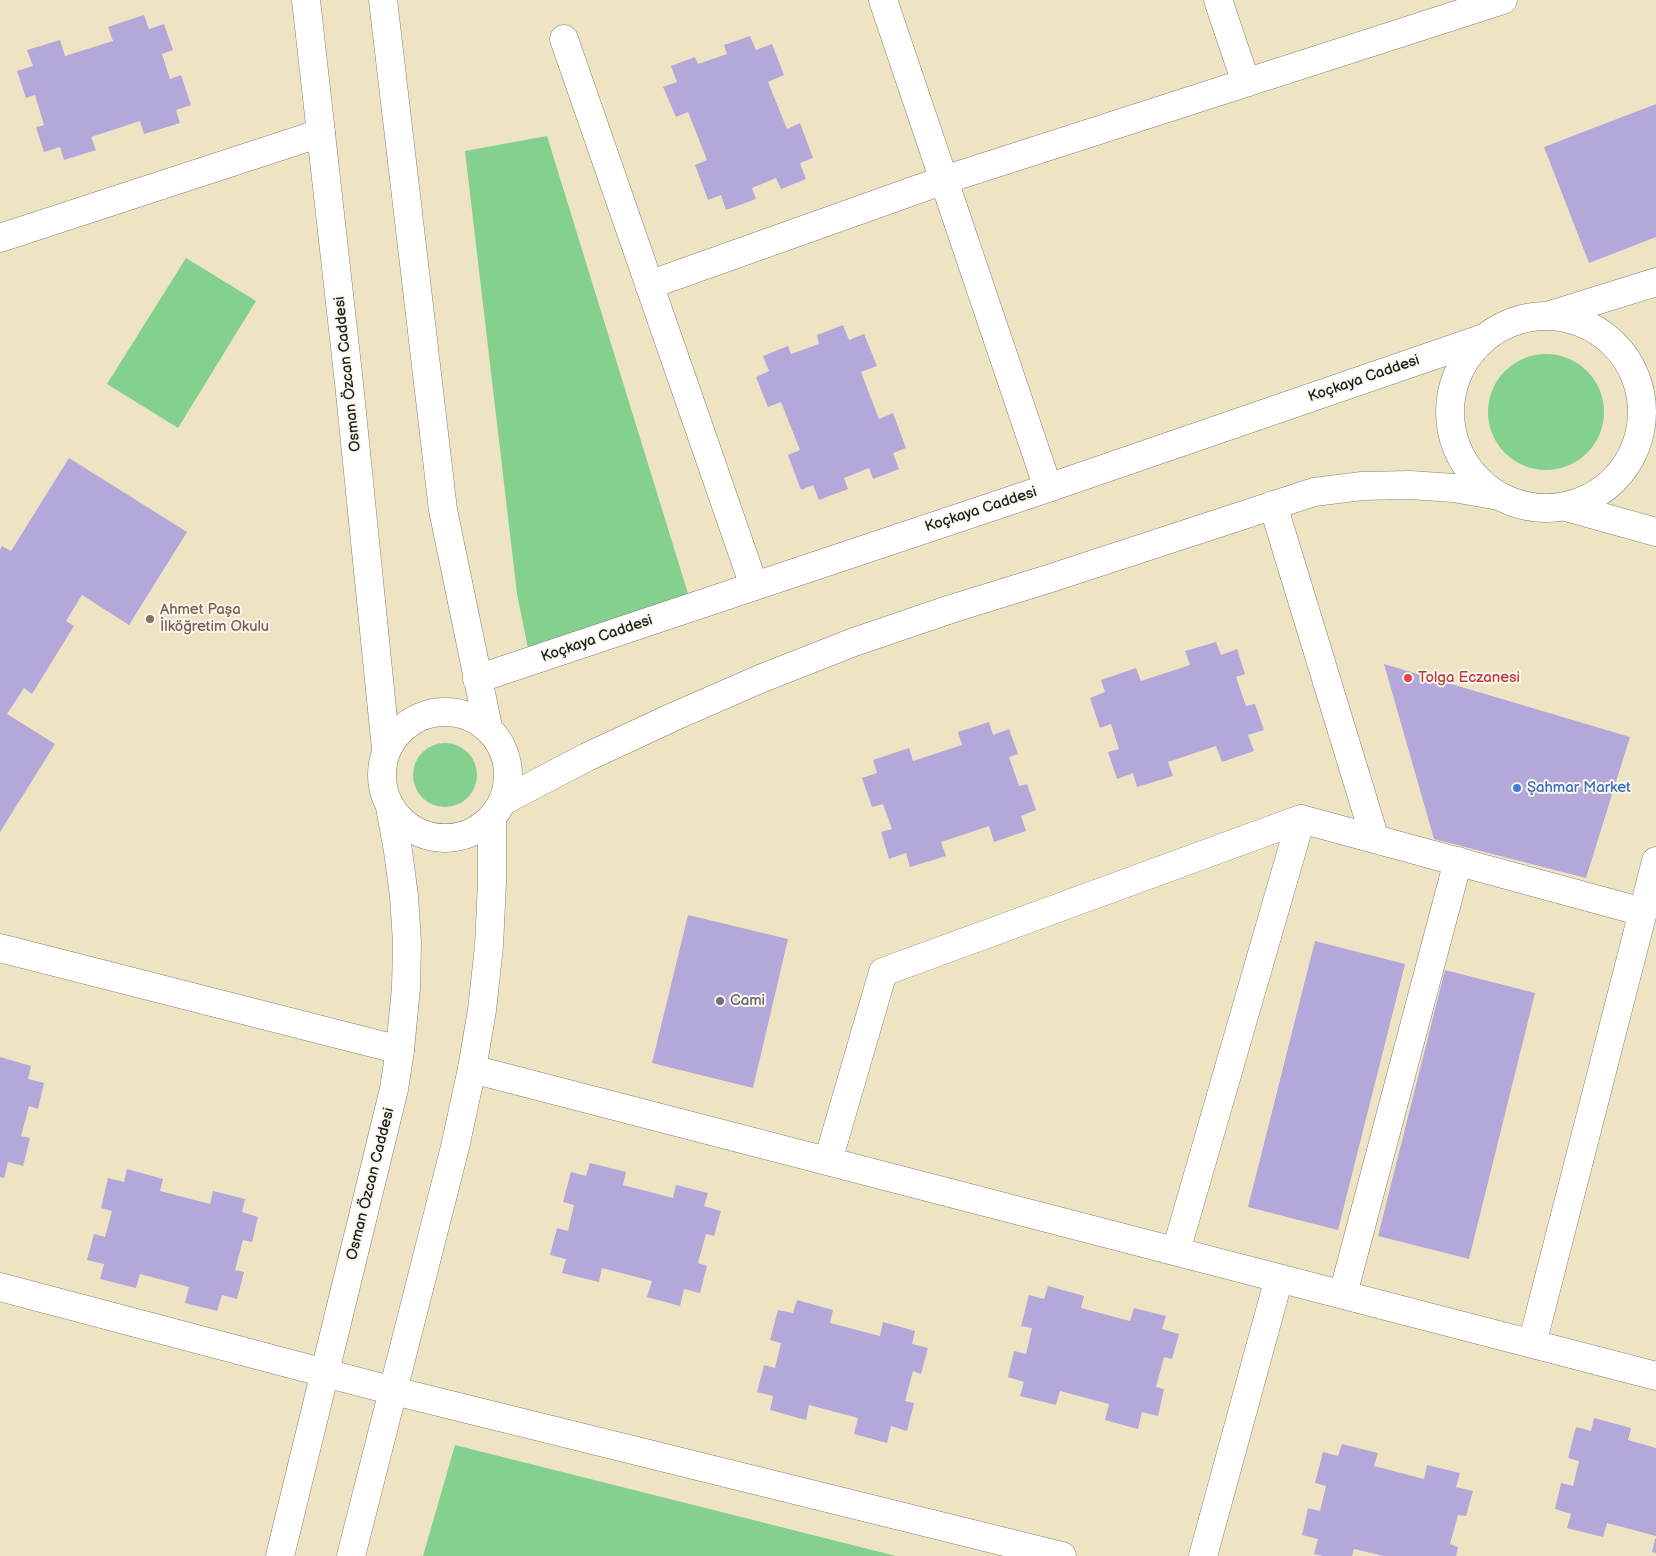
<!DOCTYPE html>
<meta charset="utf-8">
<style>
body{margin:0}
canvas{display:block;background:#eee4c4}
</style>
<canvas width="1656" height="1556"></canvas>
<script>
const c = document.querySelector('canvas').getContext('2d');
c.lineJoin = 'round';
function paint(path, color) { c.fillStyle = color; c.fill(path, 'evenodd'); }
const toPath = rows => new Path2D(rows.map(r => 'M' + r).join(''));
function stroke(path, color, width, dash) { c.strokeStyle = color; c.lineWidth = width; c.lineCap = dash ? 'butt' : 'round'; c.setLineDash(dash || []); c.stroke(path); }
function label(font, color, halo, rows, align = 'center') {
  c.font = font + ' "Balsamiq Sans",sans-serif'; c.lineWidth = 4; c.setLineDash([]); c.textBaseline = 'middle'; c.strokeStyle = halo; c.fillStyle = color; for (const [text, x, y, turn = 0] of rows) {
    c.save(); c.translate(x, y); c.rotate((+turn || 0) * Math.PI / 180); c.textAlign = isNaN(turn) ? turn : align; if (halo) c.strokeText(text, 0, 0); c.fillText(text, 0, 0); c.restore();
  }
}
const green = toPath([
 [547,136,694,613,532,668,517,594,465,151],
 [186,258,256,301,178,428,107,384],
 '1488 412a58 58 0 1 1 116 0a58 58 0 1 1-116 0Z',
 '413 775a32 32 0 1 1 64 0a32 32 0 1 1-64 0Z',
 [455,1445,896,1556,423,1556]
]);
const building = toPath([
 [144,15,149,29,164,24,173,50,162,54,170,79,181,75,191,105,176,110,180,123,144,134,140,121,91,137,96,150,64,160,60,147,44,152,36,127,44,125,35,95,26,98,17,71,33,66,27,50,60,40,65,56,113,41,108,27],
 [750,36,756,50,772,44,784,75,768,82,787,129,800,123,813,158,800,163,806,179,781,189,776,178,752,188,756,199,726,210,721,195,708,200,695,165,707,160,688,112,676,117,663,87,677,82,671,66,695,57,698,64,727,54,724,45],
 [1656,104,1656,237,1589,263,1544,147],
 [843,325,849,340,864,334,877,366,861,372,879,419,893,413,906,448,893,453,899,469,873,479,869,468,844,478,848,489,819,500,813,485,801,490,788,455,800,450,781,402,768,407,756,377,769,371,763,356,788,346,791,354,819,344,817,335],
 [69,458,187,532,129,625,82,595,66,621,74,626,32,694,24,688,7,714,55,744,0,832,0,550,2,546,11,551],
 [1216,642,1221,655,1237,649,1245,674,1236,677,1246,706,1255,704,1264,730,1248,735,1254,751,1222,762,1216,746,1168,762,1173,776,1137,787,1133,773,1117,779,1108,752,1119,749,1111,724,1100,728,1090,698,1105,692,1101,680,1136,668,1141,681,1190,665,1185,651],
 [1384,664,1630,737,1586,878,1434,839],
 [989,722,993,735,1009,729,1018,754,1009,757,1019,786,1027,784,1036,810,1021,816,1026,831,994,842,989,826,941,842,946,856,910,867,906,853,889,859,881,832,892,829,883,804,872,807,862,778,877,773,873,760,909,748,913,761,962,745,958,732],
 [688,915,788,939,753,1088,652,1063],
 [1315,941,1405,964,1338,1230,1248,1207],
 [1445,970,1535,993,1469,1259,1378,1236],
 [0,1057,31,1066,28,1079,44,1083,38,1109,29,1106,21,1136,30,1138,23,1166,8,1162,4,1178,0,1177],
 [590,1163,626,1172,623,1185,673,1198,676,1185,708,1193,704,1206,721,1211,714,1236,706,1234,698,1263,707,1266,700,1293,684,1289,680,1306,647,1297,652,1281,602,1268,599,1282,562,1273,566,1259,550,1255,557,1228,568,1231,574,1205,563,1202,571,1172,586,1176],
 [127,1169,163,1179,160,1191,210,1204,213,1191,245,1199,242,1212,258,1217,252,1242,243,1240,235,1270,244,1272,237,1299,222,1295,217,1311,185,1303,189,1287,140,1274,136,1288,100,1279,104,1264,87,1260,94,1234,105,1237,112,1211,101,1208,108,1178,124,1182],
 [1048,1286,1084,1296,1081,1308,1130,1321,1134,1308,1166,1316,1162,1329,1179,1334,1172,1359,1164,1357,1156,1387,1164,1389,1158,1416,1142,1412,1138,1429,1105,1420,1109,1404,1060,1391,1056,1405,1020,1396,1024,1382,1008,1377,1014,1351,1026,1354,1032,1328,1021,1326,1029,1295,1044,1299],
 [797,1300,833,1310,830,1323,880,1336,883,1322,915,1331,912,1344,928,1348,921,1374,913,1371,905,1401,914,1403,907,1431,891,1426,887,1443,854,1434,858,1418,809,1405,806,1420,770,1410,773,1396,757,1392,764,1365,775,1368,781,1343,770,1340,778,1310,793,1313],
 [1594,1418,1631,1428,1628,1440,1656,1448,1656,1536,1607,1523,1603,1537,1567,1528,1571,1514,1555,1509,1561,1483,1573,1486,1579,1461,1568,1458,1576,1427,1591,1431],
 [1342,1444,1378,1453,1374,1466,1424,1479,1427,1465,1460,1473,1456,1487,1473,1491,1466,1516,1458,1515,1450,1544,1458,1547,1456,1556,1384,1556,1354,1549,1352,1556,1324,1556,1314,1554,1318,1539,1302,1535,1308,1508,1320,1511,1326,1486,1315,1483,1323,1452,1338,1456],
 [1655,1539,1656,1539,1656,1553,1652,1552]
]);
const minor = toPath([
 [883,0,1048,488],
 [1218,0,1246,83],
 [564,39,754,586],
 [0,238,321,133],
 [649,285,944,180,1503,0],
 [1273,505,1375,839],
 [0,948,400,1050],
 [472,1069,1656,1376],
 [828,1161,883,972,1301,819],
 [1176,1251,1301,819,1643,912],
 [0,1287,325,1373],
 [1343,1294,1458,861],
 [1532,1344,1656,861],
 [394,1391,1062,1556],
 [1203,1556,1279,1278]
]);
const major = toPath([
 [306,0,349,383,386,749],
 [383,0,443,510,488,727],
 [1550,315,1656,282],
 '1450 412a96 96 0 1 1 192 0a96 96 0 1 1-192 0Z',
 [1566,507,1656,532],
 [477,679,1048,488,1484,338],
 '382 775a63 63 0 1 1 126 0a63 63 0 1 1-126 0Z',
 [503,801,587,757,673,717,760,679,854,642,951,609,1048,579,1314,492,1362,486,1410,485,1454,488,1499,496],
 [325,1373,394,1391],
 [280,1556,394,1089,400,1050,406,988,407,942,404,896,398,851,390,807],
 [351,1556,455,1147,472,1069,482,1010,489,946,492,882,492,818]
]);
const markers = [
 [150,619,5,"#8d6e63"],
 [1408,678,5,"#e0444e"],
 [1517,788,5,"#3f7fe0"],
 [720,1001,5,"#6b7280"]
];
const streetNames = [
 ["Osman Özcan Caddesi",348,374,-96],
 ["Koçkaya Caddesi",1364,379,-19],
 ["Koçkaya Caddesi",981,510,-18],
 ["Koçkaya Caddesi",597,639,-19],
 ["Osman Özcan Caddesi",371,1184,-76]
];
const educationNames = [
 ["Ahmet Paşa",160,610],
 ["İlköğretim Okulu",160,627]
];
const healthNames = [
 ["Tolga Eczanesi",1418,678]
];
const shopNames = [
 ["Şahmar Market",1527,788]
];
const worshipNames = [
 ["Cami",730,1001]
];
paint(green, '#83d08f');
paint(building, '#b3a8d9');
stroke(minor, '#858070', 29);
stroke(major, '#858070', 29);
stroke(minor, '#fff', 28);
stroke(major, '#fff', 28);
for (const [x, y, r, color] of markers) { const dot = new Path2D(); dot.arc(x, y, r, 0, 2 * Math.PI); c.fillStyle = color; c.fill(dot); stroke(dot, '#fbf7ec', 2); }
label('15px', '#1c1c1c', '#fbf7ec', streetNames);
label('15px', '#785e54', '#fbf7ec', educationNames, 'left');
label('15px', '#be3a42', '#fbf7ec', healthNames, 'left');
label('15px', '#366cbe', '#fbf7ec', shopNames, 'left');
label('15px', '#5b616d', '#fbf7ec', worshipNames, 'left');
</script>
